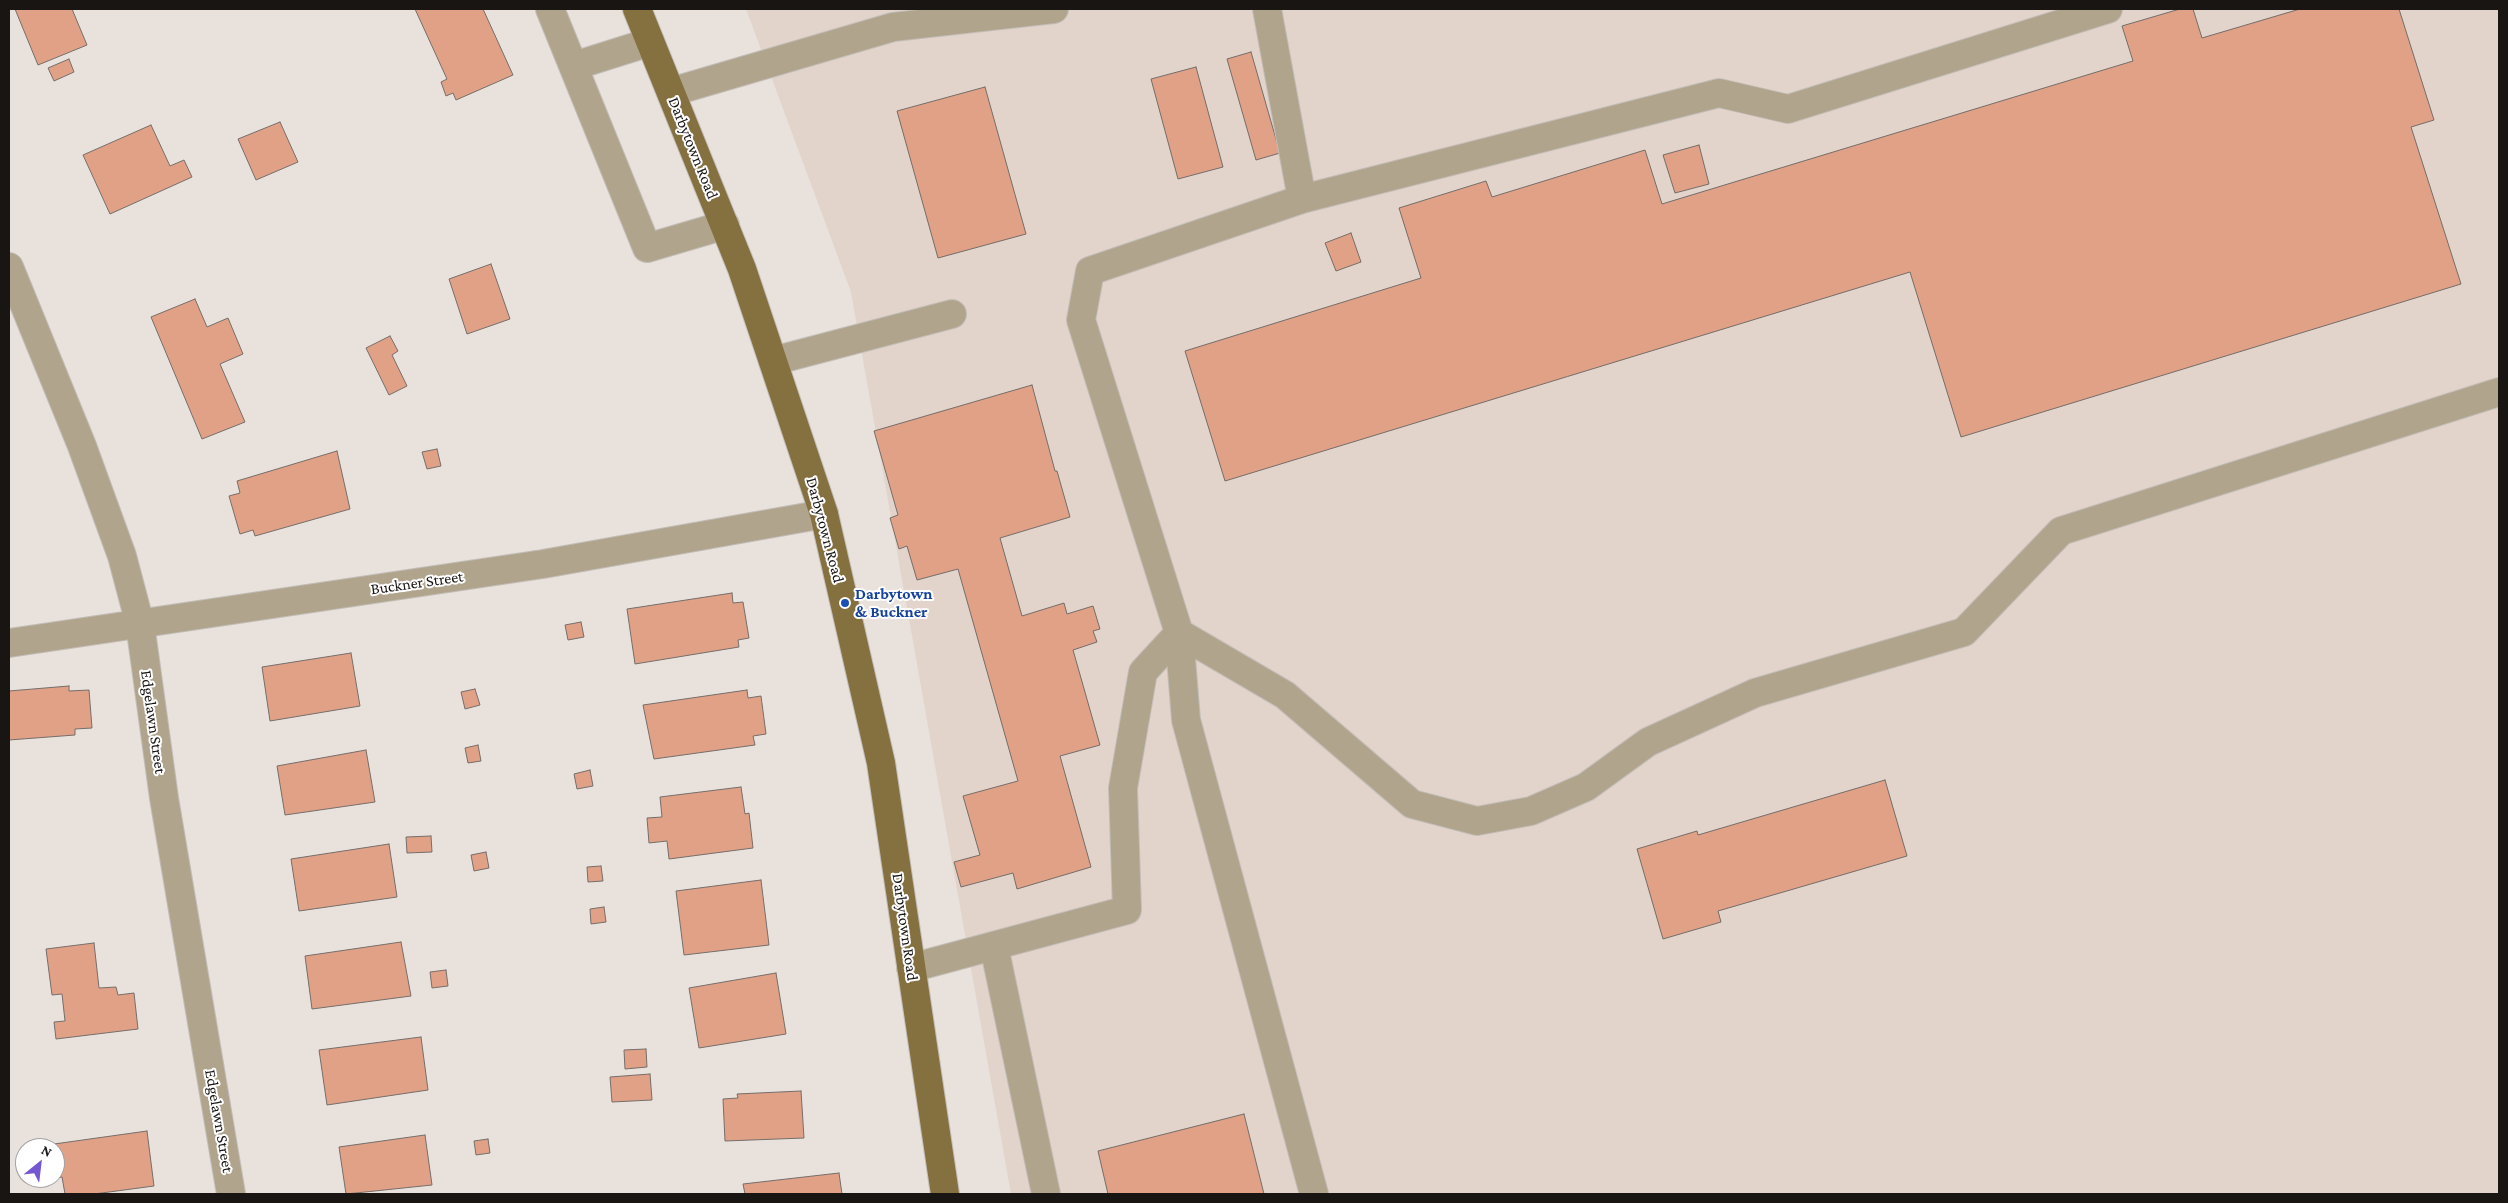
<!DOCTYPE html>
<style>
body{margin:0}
#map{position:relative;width:2508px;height:1203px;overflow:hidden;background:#e9e2dc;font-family:"Crimson Pro",serif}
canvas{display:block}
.frame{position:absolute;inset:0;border:10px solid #181513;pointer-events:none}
.north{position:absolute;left:15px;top:1138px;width:50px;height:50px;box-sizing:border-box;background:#fff;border:1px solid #a3a1a1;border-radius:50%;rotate:29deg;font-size:14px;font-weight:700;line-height:20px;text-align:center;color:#181513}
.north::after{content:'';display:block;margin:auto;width:18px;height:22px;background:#7457d1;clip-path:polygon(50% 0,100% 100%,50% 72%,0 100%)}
</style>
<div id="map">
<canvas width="2508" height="1203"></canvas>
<div class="frame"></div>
<div class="north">N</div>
</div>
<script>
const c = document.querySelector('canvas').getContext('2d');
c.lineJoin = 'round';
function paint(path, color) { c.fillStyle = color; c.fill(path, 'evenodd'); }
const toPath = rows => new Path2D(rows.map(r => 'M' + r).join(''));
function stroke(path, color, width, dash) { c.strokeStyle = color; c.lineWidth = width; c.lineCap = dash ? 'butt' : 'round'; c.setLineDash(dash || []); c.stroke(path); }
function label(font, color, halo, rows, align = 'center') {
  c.font = font + ' "Crimson Pro",serif'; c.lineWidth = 4; c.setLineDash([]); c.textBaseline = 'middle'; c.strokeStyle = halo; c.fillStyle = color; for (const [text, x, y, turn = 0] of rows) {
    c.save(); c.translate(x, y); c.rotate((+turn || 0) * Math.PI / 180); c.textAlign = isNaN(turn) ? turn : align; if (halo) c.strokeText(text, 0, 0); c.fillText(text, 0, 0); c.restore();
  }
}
const built = toPath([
 [746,9,2499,9,2499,1194,1011,1194,851,292]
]);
const building = toPath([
 [15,9,72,9,87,45,38,65,15,9],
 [415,9,483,9,513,75,456,100,453,93,446,96,441,82,447,79,415,9],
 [2180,9,2193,9,2202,38,2300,9,2399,9,2434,120,2411,127,2461,284,1961,437,1910,272,1225,481,1185,351,1421,278,1399,208,1486,181,1492,197,1645,150,1662,204,2133,61,2122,26,2180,9],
 [1251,52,1280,153,1256,160,1227,59,1251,52],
 [69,59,74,72,54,81,48,68,69,59],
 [1196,67,1223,167,1178,179,1151,79,1196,67],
 [985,87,1026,234,938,258,897,111,985,87],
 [280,122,298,162,256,180,238,139,280,122],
 [151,125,170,166,184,160,192,177,110,214,83,155,151,125],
 [1699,145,1709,184,1675,193,1663,155,1699,145],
 [1351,233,1361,262,1336,271,1325,243,1351,233],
 [491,264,510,319,467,334,449,279,491,264],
 [195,299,207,327,228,318,243,354,220,364,245,422,202,439,151,317,195,299],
 [390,336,398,351,392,355,407,386,389,395,366,348,390,336],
 [1032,385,1055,471,1057,471,1070,517,1000,538,1022,616,1064,603,1067,614,1093,606,1100,629,1093,631,1097,642,1073,650,1100,745,1060,756,1091,867,1017,889,1013,873,961,887,954,862,980,855,963,796,1018,781,958,569,917,580,907,546,899,549,890,518,898,515,874,431,1032,385],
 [437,449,441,466,427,469,422,452,437,449],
 [337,451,350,509,255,536,253,530,240,534,229,496,240,493,237,481,337,451],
 [732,593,733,603,743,602,749,638,738,640,739,647,635,664,627,609,732,593],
 [581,622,584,637,568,640,565,625,581,622],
 [351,653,360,706,270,721,262,667,351,653],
 [69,686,69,691,89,690,92,728,75,729,75,735,9,740,9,691,69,686],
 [475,689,480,705,465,709,461,692,475,689],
 [747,690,748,698,761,696,766,734,753,736,755,745,654,759,643,705,747,690],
 [478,745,481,761,468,763,465,748,478,745],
 [366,750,375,802,285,815,277,766,366,750],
 [590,770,593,786,577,789,574,774,590,770],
 [1885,780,1907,856,1718,911,1721,922,1663,939,1637,849,1697,831,1698,835,1885,780],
 [741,787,745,814,749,813,753,848,669,859,667,841,649,843,647,818,662,817,660,797,741,787],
 [431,836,432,852,407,853,406,837,431,836],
 [389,844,397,897,299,911,291,859,389,844],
 [486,852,489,868,474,871,471,855,486,852],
 [601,866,603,881,588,882,587,867,601,866],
 [761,880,769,945,684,955,676,891,761,880],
 [604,907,606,922,591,924,590,909,604,907],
 [401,942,411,996,312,1009,305,956,401,942],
 [94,943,99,988,116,987,118,995,134,993,138,1029,56,1039,54,1022,65,1021,62,994,52,995,46,949,94,943],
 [446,970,448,986,432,988,430,972,446,970],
 [776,973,786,1034,699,1048,689,988,776,973],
 [421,1037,428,1090,327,1105,319,1050,421,1037],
 [646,1049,647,1067,625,1069,624,1050,646,1049],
 [650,1074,652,1100,612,1102,610,1077,650,1074],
 [801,1091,804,1138,725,1141,723,1099,738,1098,737,1094,801,1091],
 [1244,1114,1264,1194,1108,1194,1098,1151,1244,1114],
 [147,1131,154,1186,94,1194,65,1194,62,1177,52,1179,55,1178,55,1148,47,1148,47,1145,147,1131],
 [425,1135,432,1185,346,1194,339,1147,425,1135],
 [488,1139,490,1153,476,1155,474,1141,488,1139],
 [839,1173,842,1194,745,1194,743,1184,839,1173]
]);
const minor = toPath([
 [550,9,647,248,725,225],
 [1267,9,1302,199,1719,93,1788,109,2108,9],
 [574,66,650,42],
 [671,92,893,27,1054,9],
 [9,267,82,446,122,556,140,624,164,798,231,1194],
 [773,361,952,314],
 [1179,633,1285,695,1412,804,1477,821,1531,811,1586,787,1648,742,1755,693,1964,632,2061,531,2499,392],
 [1179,633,1186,720,1314,1194],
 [9,643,543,564,824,514],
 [994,946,1046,1194],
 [911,968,1127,910,1123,788,1143,672,1179,633,1081,320,1090,271,1302,199]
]);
const major = toPath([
 [637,9,742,269,824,514,881,763,945,1194]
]);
const markers = [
 [845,603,5,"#1a4fb4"]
];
const streetNames = [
 ["Darbytown Road",693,148,68],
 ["Darbytown Road",825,530,75],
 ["Buckner Street",417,583,-8],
 ["Edgelawn Street",153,722,82],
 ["Darbytown Road",905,927,82],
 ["Edgelawn Street",219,1121,80]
];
const transitNames = [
 ["Darbytown",855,594],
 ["& Buckner",855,612]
];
paint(built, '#e2d4ca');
paint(building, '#e0a187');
stroke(building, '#756d6a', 1);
stroke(minor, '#c3bdb8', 30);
stroke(major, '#c3bdb8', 30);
stroke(minor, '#b0a58c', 28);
stroke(major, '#857040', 28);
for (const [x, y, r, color] of markers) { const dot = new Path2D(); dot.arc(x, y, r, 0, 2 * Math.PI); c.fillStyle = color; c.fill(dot); stroke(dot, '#fff', 2); }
label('16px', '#181513', '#fff', streetNames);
label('bold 16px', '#164399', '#fff', transitNames, 'left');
</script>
